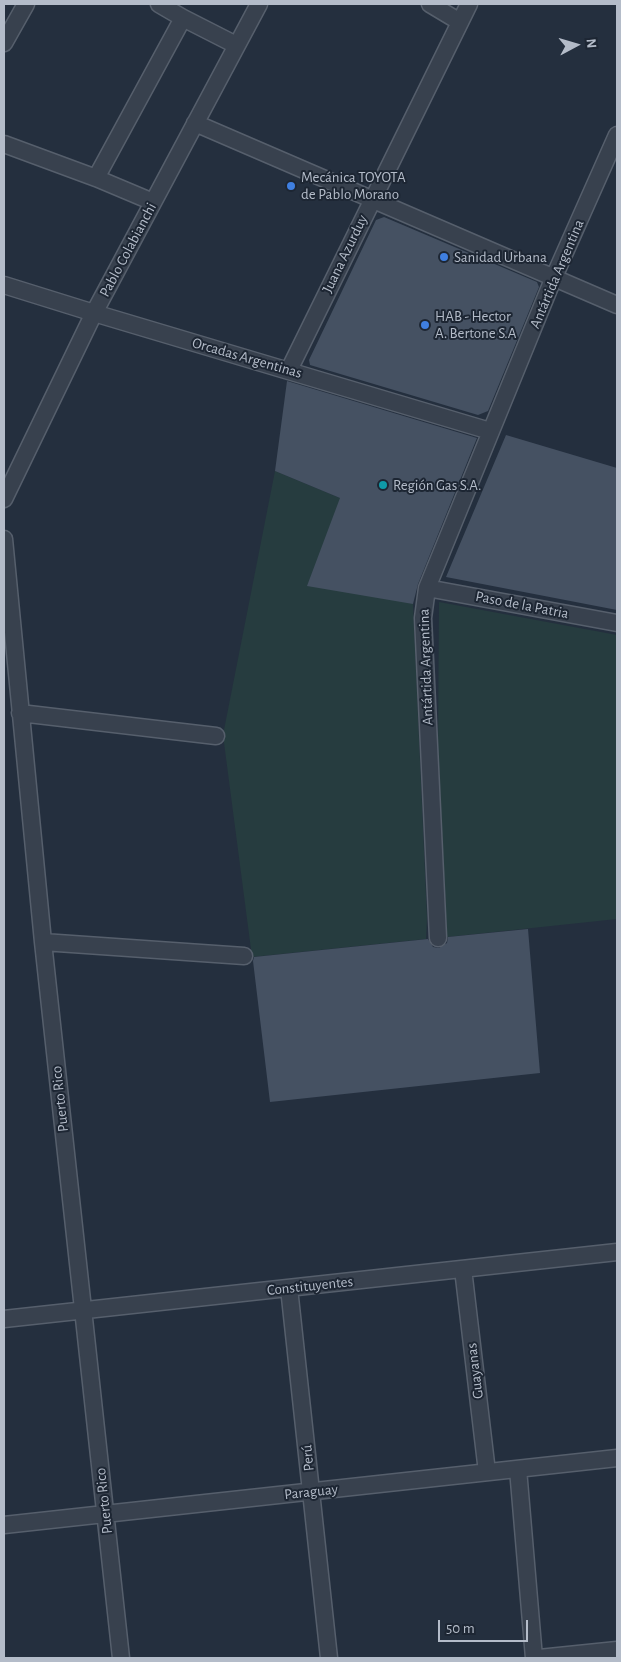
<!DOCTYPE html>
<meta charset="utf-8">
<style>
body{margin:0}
#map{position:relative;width:621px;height:1662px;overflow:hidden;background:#242f3e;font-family:"Alegreya Sans",sans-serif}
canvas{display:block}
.frame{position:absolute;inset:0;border:5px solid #b4bcc9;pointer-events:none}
.north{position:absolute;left:551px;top:20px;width:50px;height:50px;-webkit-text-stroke:4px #1d2633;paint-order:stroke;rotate:84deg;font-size:14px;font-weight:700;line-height:20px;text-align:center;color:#b4bcc9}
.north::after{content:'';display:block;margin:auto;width:18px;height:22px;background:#b4bcc9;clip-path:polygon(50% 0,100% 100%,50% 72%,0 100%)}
.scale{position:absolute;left:438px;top:1620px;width:90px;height:22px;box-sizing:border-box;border:2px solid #b4bcc9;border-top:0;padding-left:6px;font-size:15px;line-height:18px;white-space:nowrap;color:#b4bcc9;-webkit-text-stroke:4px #1d2633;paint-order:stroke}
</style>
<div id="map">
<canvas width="621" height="1662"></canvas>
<div class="frame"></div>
<div class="north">N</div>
<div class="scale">50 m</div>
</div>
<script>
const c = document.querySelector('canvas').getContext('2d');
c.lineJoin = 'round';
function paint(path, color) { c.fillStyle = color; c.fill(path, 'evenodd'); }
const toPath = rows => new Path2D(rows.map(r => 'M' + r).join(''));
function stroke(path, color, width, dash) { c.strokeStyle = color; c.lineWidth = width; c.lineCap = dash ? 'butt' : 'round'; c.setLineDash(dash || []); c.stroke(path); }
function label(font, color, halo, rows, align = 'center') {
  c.font = font + ' "Alegreya Sans",sans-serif'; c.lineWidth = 4; c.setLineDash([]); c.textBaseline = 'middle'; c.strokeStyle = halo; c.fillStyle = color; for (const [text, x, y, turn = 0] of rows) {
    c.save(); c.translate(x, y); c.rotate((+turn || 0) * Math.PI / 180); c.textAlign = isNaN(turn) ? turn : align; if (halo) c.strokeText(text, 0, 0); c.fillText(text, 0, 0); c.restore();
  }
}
const green = toPath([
 [275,471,340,498,413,604,427,918,426,939,252,957,223,735],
 [439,602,617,635,617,919,447,937,438,751]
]);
const building = toPath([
 [384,217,537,282,539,287,488,411,478,415,310,365,309,360,376,220],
 [287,381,477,438,418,584,413,604,307,586,340,498,275,471],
 [506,435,617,468,617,610,446,577],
 [528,929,540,1073,270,1102,253,961,254,957,428,939,433,947,439,948,447,943,448,937]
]);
const minor = toPath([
 [159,4,183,18],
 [430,4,460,22],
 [4,43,26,4],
 [195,123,617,305],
 [4,144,96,178],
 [153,202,96,178,183,18,236,45],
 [4,285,94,313,490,431],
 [289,370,469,4],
 [4,499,94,313,259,4],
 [4,539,43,942,121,1658],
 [427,588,617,623],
 [20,713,216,736],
 [438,938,423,618,427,588,554,277,617,135],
 [43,942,244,956],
 [463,1269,487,1472],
 [289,1288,329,1658],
 [4,1319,617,1252],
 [518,1469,534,1658],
 [4,1525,617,1458],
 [539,1658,617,1650]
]);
const markers = [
 [291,186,5,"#3f7fe0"],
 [444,257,5,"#3f7fe0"],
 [425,325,5,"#3f7fe0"],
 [383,485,5,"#0f9aa8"]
];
const poiNames = [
 ["Mecánica TOYOTA",301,177],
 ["de Pablo Morano",301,194],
 ["Sanidad Urbana",454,257],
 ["HAB - Hector",435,316],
 ["A. Bertone S.A",435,333],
 ["Región Gas S.A.",393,485]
];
const streetNames = [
 ["Pablo Colabianchi",128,250,-62],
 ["Juana Azurduy",345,254,-64],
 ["Antártida Argentina",557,274,-67],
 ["Orcadas Argentinas",247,358,16],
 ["Paso de la Patria",522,605,11],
 ["Antártida Argentina",426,667,-92],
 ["Puerto Rico",60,1099,-96],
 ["Constituyentes",310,1286,-6],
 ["Guayanas",475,1371,-97],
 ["Perú",308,1458,-96],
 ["Paraguay",311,1492,-6],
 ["Puerto Rico",104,1501,-96]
];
paint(green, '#263c3f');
paint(building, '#455162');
stroke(minor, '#565f6c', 19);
stroke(minor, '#38414e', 16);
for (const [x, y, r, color] of markers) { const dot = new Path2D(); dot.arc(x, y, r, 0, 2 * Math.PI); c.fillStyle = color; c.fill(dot); stroke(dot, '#1d2633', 2); }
label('15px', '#b4bcc9', '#1d2633', poiNames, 'left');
label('15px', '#b4bcc9', '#1d2633', streetNames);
</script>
